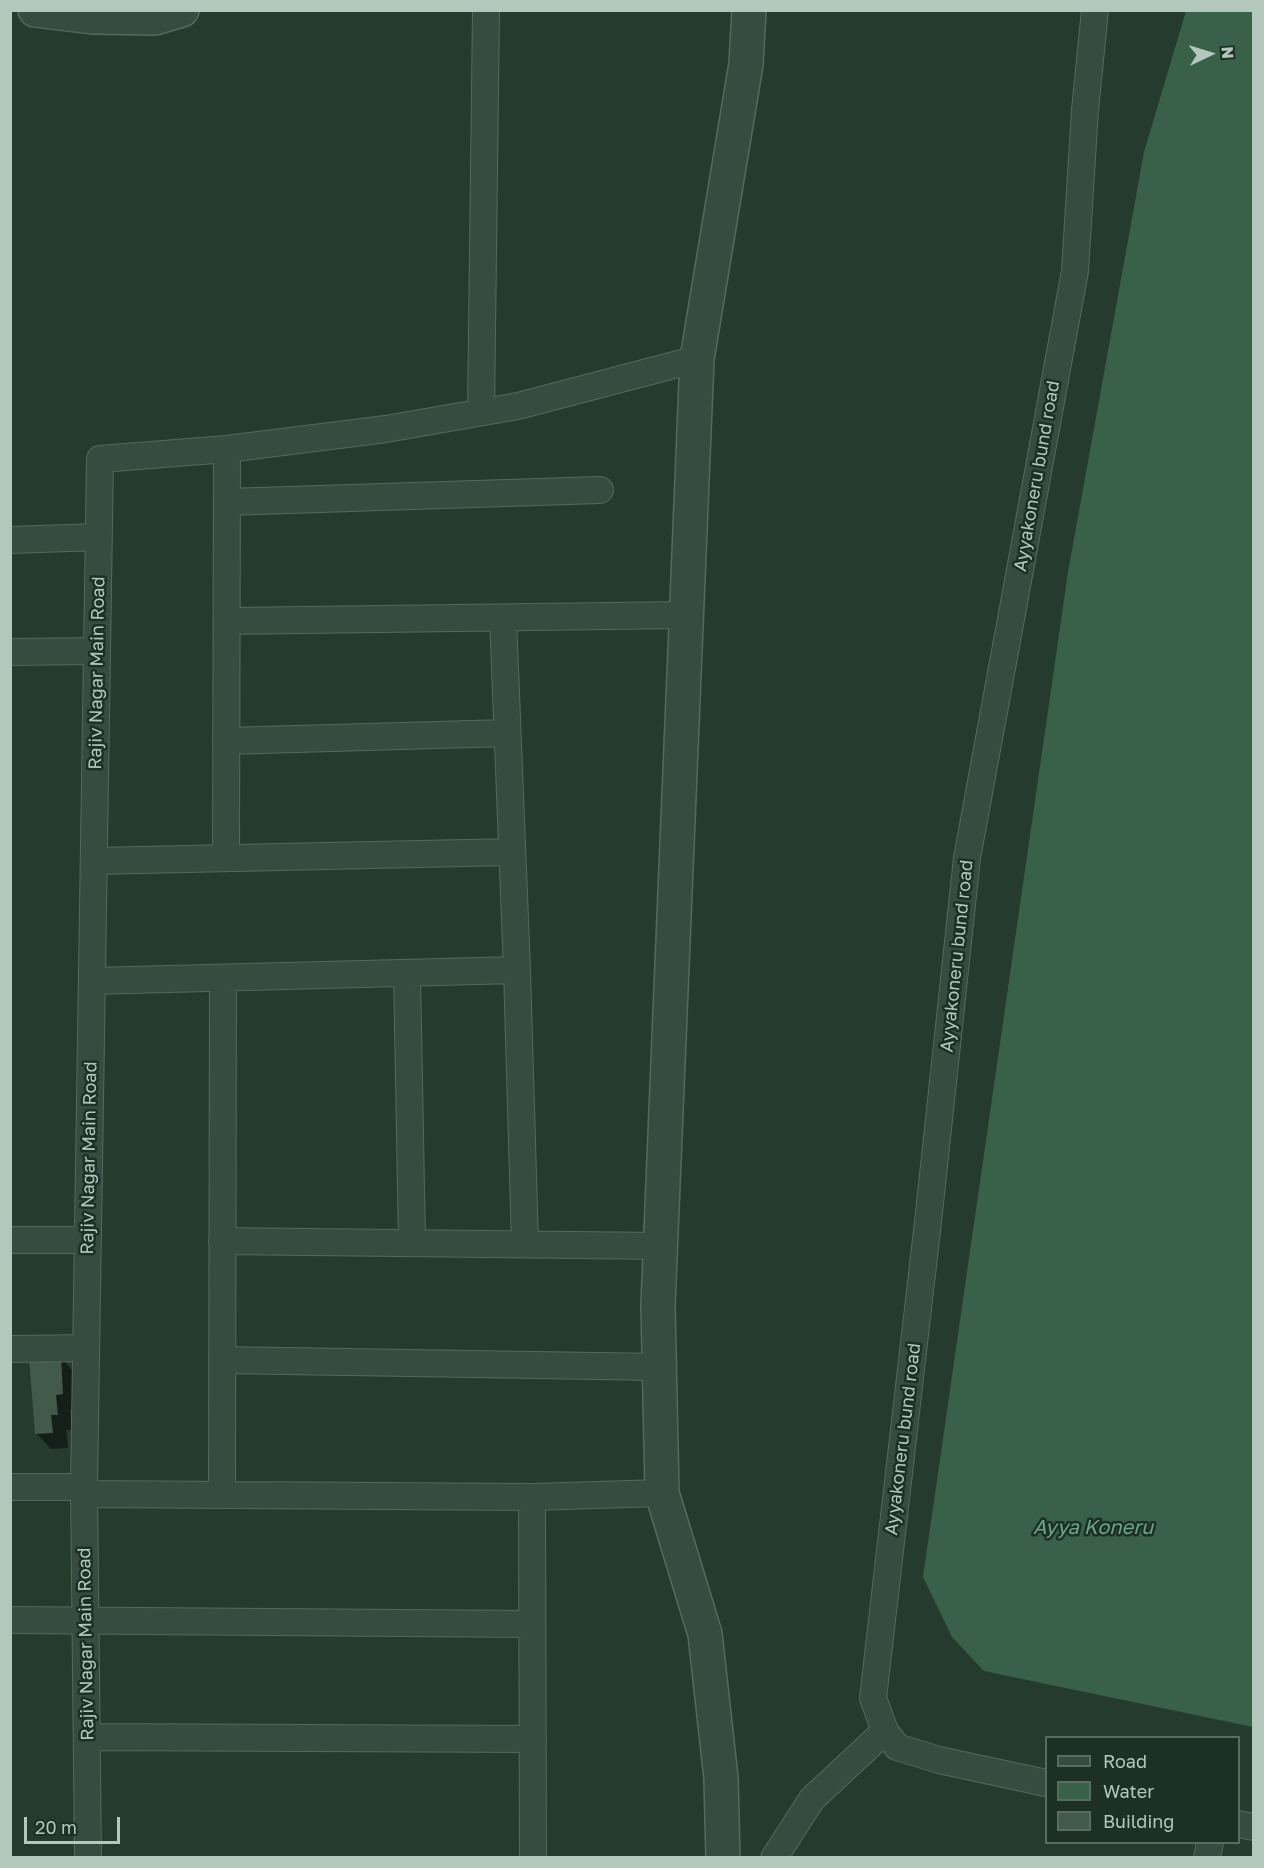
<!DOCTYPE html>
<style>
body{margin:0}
#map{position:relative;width:1264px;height:1868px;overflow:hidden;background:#243b2e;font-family:"Golos Text",sans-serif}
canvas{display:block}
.frame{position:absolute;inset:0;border:12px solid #b4c7bd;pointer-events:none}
.legend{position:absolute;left:1045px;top:1736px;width:195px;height:108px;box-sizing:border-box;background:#1d3026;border:2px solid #596c62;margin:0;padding:8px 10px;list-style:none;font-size:18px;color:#b4c7bd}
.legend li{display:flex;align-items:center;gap:12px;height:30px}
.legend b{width:30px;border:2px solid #596c62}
.north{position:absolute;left:1180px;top:24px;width:60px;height:60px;-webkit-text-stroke:4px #1d3026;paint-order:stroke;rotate:86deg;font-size:16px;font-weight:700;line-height:24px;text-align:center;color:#b4c7bd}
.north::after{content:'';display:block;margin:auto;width:21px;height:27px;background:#b4c7bd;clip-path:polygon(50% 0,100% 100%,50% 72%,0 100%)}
.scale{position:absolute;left:24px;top:1817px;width:96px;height:27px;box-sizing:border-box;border:3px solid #b4c7bd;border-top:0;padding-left:8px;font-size:18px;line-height:21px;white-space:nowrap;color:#b4c7bd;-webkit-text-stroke:4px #1d3026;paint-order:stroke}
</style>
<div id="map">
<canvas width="1264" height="1868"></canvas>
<div class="frame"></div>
<ul class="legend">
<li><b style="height:8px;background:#384b41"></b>Road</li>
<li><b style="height:16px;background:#396149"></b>Water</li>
<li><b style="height:16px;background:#415a4c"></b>Building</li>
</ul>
<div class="north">N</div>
<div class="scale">20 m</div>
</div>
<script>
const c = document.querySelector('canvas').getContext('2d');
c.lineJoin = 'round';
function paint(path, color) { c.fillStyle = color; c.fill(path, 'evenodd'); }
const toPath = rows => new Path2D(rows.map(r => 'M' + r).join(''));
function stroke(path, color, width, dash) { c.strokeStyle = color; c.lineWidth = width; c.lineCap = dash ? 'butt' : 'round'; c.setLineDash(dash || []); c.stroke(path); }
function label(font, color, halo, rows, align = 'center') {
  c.font = font + ' "Golos Text",sans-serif'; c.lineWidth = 5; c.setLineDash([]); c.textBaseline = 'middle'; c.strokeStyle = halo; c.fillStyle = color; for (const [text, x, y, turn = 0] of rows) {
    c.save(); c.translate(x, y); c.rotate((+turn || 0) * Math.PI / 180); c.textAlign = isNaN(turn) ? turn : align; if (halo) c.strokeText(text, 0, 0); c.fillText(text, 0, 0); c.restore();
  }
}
const water = toPath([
 [1186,11,1254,11,1253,1727,984,1671,952,1637,923,1577,1068,572,1144,152]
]);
const shadow = toPath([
 [60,1357,75,1373,78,1409,70,1410,72,1430,66,1430,68,1448,51,1449,36,1433]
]);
const building = toPath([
 [61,1356,63,1394,56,1395,58,1415,51,1415,53,1433,35,1434,29,1358]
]);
const minor = toPath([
 [481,412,486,10],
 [227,502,600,490],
 [10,540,99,537],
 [503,618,517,970,525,1244],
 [227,621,686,615],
 [10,652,97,651],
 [226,741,507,733],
 [226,858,227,449],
 [94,861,512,852],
 [407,973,412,1243],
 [92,981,517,970],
 [10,1240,88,1240],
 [222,1241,661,1246],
 [10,1349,86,1348],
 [222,1360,660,1367],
 [10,1487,84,1487],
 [85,1494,532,1497,662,1493],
 [222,1495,223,978],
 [532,1497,533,1858],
 [10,1620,532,1624],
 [87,1737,533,1739],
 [1046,1783,939,1760,897,1747,885,1731,873,1698,928,1222,967,858,1075,271,1085,110,1095,10],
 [1238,1824,1254,1827],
 [88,1858,84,1487,100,459,227,449,386,429,518,406,697,359],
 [774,1858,812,1799,885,1731],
 [1207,1858,1210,1842]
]);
const tertiary = toPath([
 [35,10,93,17,155,18,182,10],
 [723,1858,721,1778,705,1634,662,1493,658,1305,697,359,746,64,749,10]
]);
const streetNames = [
 ["Ayyakoneru bund road",1037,476,-80],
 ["Rajiv Nagar Main Road",97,673,-89],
 ["Ayyakoneru bund road",957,956,-84],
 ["Rajiv Nagar Main Road",89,1158,-89],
 ["Ayyakoneru bund road",903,1439,-83],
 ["Rajiv Nagar Main Road",86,1644,-91]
];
const waterNames = [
 ["Ayya Koneru",1093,1528]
];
paint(water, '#396149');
paint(shadow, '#0007');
paint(building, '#415a4c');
stroke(minor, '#56695f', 28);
stroke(tertiary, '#56695f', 36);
stroke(minor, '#384b41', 26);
stroke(tertiary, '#384b41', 33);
label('18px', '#b4c7bd', '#1d3026', streetNames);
label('italic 20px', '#6fa485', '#1d3026', waterNames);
</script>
